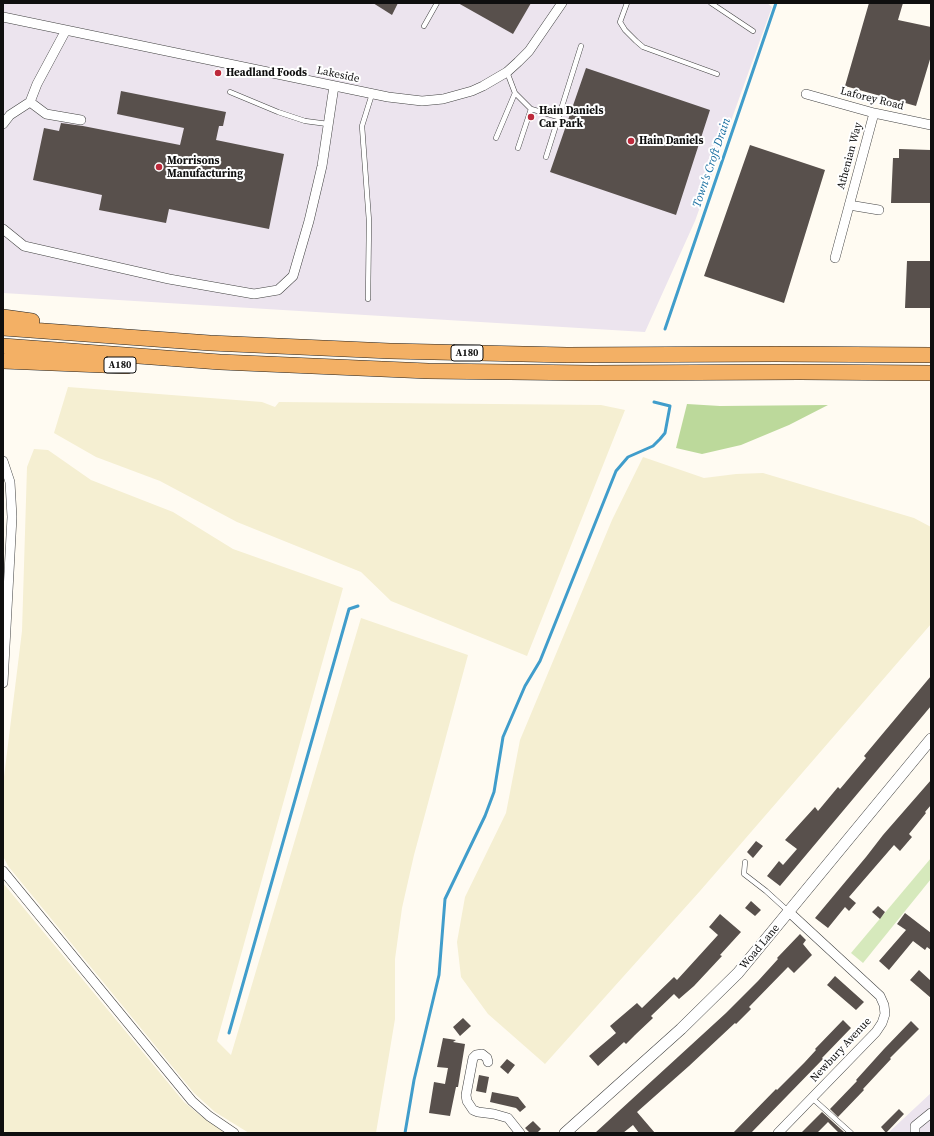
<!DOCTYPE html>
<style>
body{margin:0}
#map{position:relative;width:934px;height:1136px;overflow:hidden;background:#fffbf2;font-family:"Source Serif 4",serif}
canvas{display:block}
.frame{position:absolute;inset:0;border:4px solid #0f0f0f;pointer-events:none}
</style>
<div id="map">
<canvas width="934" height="1136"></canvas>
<div class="frame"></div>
</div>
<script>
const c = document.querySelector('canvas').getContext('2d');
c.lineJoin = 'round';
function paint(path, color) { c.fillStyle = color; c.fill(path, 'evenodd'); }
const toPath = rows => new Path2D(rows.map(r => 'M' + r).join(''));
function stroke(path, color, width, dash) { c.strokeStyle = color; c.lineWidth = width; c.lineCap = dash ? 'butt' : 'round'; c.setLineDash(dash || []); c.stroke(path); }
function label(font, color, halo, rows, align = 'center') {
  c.font = font + ' "Source Serif 4",serif'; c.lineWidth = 4; c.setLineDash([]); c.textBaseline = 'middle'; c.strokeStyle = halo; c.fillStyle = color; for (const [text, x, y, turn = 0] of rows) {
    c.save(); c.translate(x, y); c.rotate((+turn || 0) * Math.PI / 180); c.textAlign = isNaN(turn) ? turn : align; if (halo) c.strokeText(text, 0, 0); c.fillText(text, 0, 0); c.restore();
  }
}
const industrial = toPath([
 [3,3,767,3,772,7,695,221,645,332,3,293],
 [931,1093,931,1133,888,1133]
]);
const farmland = toPath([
 [68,387,262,402,275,407,279,402,601,405,625,410,527,656,391,601,361,572,237,522,160,481,96,457,54,433],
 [34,449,48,450,91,480,173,512,233,549,343,588,217,1041,231,1055,361,618,468,655,414,855,402,908,395,959,395,1019,376,1133,249,1133,215,1112,194,1093,8,866,3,856,3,785,22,631,27,467],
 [643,457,704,478,736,474,763,473,914,518,931,527,931,624,700,891,545,1064,488,1014,461,977,457,942,465,897,506,813,520,740,612,520],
 [3,883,184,1102,201,1116,226,1133,3,1133]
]);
const green = toPath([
 [931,858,931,879,863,963,851,953]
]);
const forest = toPath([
 [687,404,720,406,828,405,789,425,741,445,702,454,676,448]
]);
const stream = toPath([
 [665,329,776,3],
 [229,1033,349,609,358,606],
 [405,1133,414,1080,439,975,445,899,485,816,494,792,503,737,525,686,540,661,616,471,628,457,653,446,660,439,665,433,670,406,654,402]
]);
const building = toPath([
 [373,3,398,3,392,15],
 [458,3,531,3,513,34],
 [869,3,903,3,898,20,931,27,931,56,916,106,845,86],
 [586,68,710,110,676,215,550,172],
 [121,91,226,112,223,126,219,126,216,140,284,154,269,229,169,209,166,223,99,210,102,195,33,180,44,128,59,131,61,123,83,126,180,145,184,128,117,114],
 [750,145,825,170,784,303,704,276],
 [899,149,931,150,931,203,891,203,893,158,899,158],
 [907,261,931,261,931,308,905,308],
 [931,676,931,706,780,886,767,876,779,861,783,865,797,849,785,840,815,807,818,811,838,787,840,789,866,758,864,756],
 [931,780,931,805,925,812,926,813,909,834,912,837,900,851,894,845,849,897,856,903,849,911,845,907,828,928,815,918,866,857,883,835],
 [756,841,763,846,753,858,747,852],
 [751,901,761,910,755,916,745,908],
 [878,906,885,912,880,919,872,912],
 [905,913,931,933,931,950,927,947,925,950,913,941,889,970,879,961,906,930,897,924],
 [720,914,741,932,720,955,722,956,694,986,679,999,674,994,651,1016,653,1018,635,1035,626,1044,624,1042,598,1066,589,1056,616,1033,610,1026,637,1003,642,1008,674,977,677,980,718,935,709,927],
 [800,934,806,940,803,944,812,955,794,973,788,967,787,968,749,1007,751,1009,736,1024,735,1023,689,1066,637,1112,655,1133,639,1133,633,1125,623,1133,595,1133,726,1013,758,981,778,959,777,958],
 [919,970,931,981,931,998,910,980],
 [835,976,864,1002,856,1010,827,985],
 [463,1018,471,1026,460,1036,453,1027],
 [843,1020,851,1028,822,1058,823,1059,751,1133,733,1133,776,1089,777,1090,804,1063,816,1050,815,1049],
 [911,1021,919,1029,890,1058,891,1059,863,1089,864,1090,838,1117,830,1109,857,1081,856,1080,884,1049],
 [443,1038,456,1040,453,1042,465,1044,458,1087,456,1087,450,1116,429,1113,434,1082,445,1084,448,1068,437,1067],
 [507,1059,515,1065,508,1074,500,1067],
 [479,1075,489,1077,486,1093,476,1091],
 [492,1092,518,1097,526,1107,520,1112,516,1108,490,1102],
 [899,1109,904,1114,886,1133,881,1127],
 [822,1112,845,1133,839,1133,828,1122,817,1133,801,1133],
 [533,1121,541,1129,537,1133,530,1133,525,1128]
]);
const service = toPath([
 [627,3,620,22,625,30,636,41,643,47,717,74],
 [711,3,753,31],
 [424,26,437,3],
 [230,92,278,112,305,121,328,124],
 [515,93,531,109,558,117],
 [496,138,515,93,507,72],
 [518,148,531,109],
 [546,157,581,46],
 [368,299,369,221,362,126,372,94],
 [745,862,744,874,766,891,788,911],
 [812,1098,851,1133]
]);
const minor = toPath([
 [3,17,388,97,422,101,443,99,472,91,483,86,507,72,518,62,529,51,562,3],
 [806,94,874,113,931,125],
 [30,102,46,114,81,120],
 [3,124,10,115,30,102,37,84,66,30],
 [849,205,879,210],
 [3,229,24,246,169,279,254,294,278,290,293,276,309,221,322,166,334,86],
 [835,258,874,113],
 [3,461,10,482,12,517,3,683],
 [3,871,192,1101,209,1116,234,1133],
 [488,1062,487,1058,482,1054,476,1055,473,1058,466,1095,467,1101,473,1110,478,1112,494,1114,508,1118,520,1133],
 [778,1133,876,1032,882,1023,885,1014,884,1005,880,996,789,912],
 [915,1133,915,1126,931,1113]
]);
const tertiary = toPath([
 [565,1133,681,1029,738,973,931,739]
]);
const trunk = toPath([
 [3,317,32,321],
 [3,328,210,343,390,351,567,355,776,354,931,355],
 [3,346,220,362,428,371,592,373,800,372,931,373],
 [3,361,127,366]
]);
const markers = [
 [218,73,4,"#bd2a3b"],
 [531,117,4,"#bd2a3b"],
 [631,141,4,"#bd2a3b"],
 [159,167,4,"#bd2a3b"]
];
const shields = [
 [467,353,32],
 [120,365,32]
];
const shieldNames = [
 ["A180",467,353],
 ["A180",120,365]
];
const poiNames = [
 ["Headland Foods",226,73],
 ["Hain Daniels",539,111],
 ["Car Park",539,124],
 ["Hain Daniels",639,141],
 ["Morrisons",167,161],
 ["Manufacturing",167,174]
];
const streetNames = [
 ["Lakeside",338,75,12],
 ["Laforey Road",872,99,14],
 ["Athenian Way",850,156,-75],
 ["Woad Lane",760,947,-50],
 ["Newbury Avenue",841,1050,-47]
];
const waterNames = [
 ["Town's Croft Drain",712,163,-71]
];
paint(industrial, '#ece4ee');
paint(farmland, '#f5efd2');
paint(green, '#d6e9bc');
paint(forest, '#bcd99b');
stroke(stream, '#409dcb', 3);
paint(building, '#58504c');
stroke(service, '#424242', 5.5);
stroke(minor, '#424242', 10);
stroke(tertiary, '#424242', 12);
stroke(trunk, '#202020', 16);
stroke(service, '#fff', 4.5);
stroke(minor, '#fff', 9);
stroke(tertiary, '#fff', 11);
stroke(trunk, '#f3b065', 15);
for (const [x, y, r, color] of markers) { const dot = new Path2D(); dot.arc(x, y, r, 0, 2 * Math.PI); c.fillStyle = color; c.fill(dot); stroke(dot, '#fff', 1.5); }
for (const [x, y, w] of shields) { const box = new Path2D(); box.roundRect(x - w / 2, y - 8, w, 16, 3); c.fillStyle = '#fff'; c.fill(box); stroke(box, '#0f0f0f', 1); }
label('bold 10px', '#0f0f0f', null, shieldNames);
label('bold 11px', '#0f0f0f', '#fff', poiNames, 'left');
label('11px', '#0f0f0f', '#fff', streetNames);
label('italic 12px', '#1a6fa0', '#fff', waterNames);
</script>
